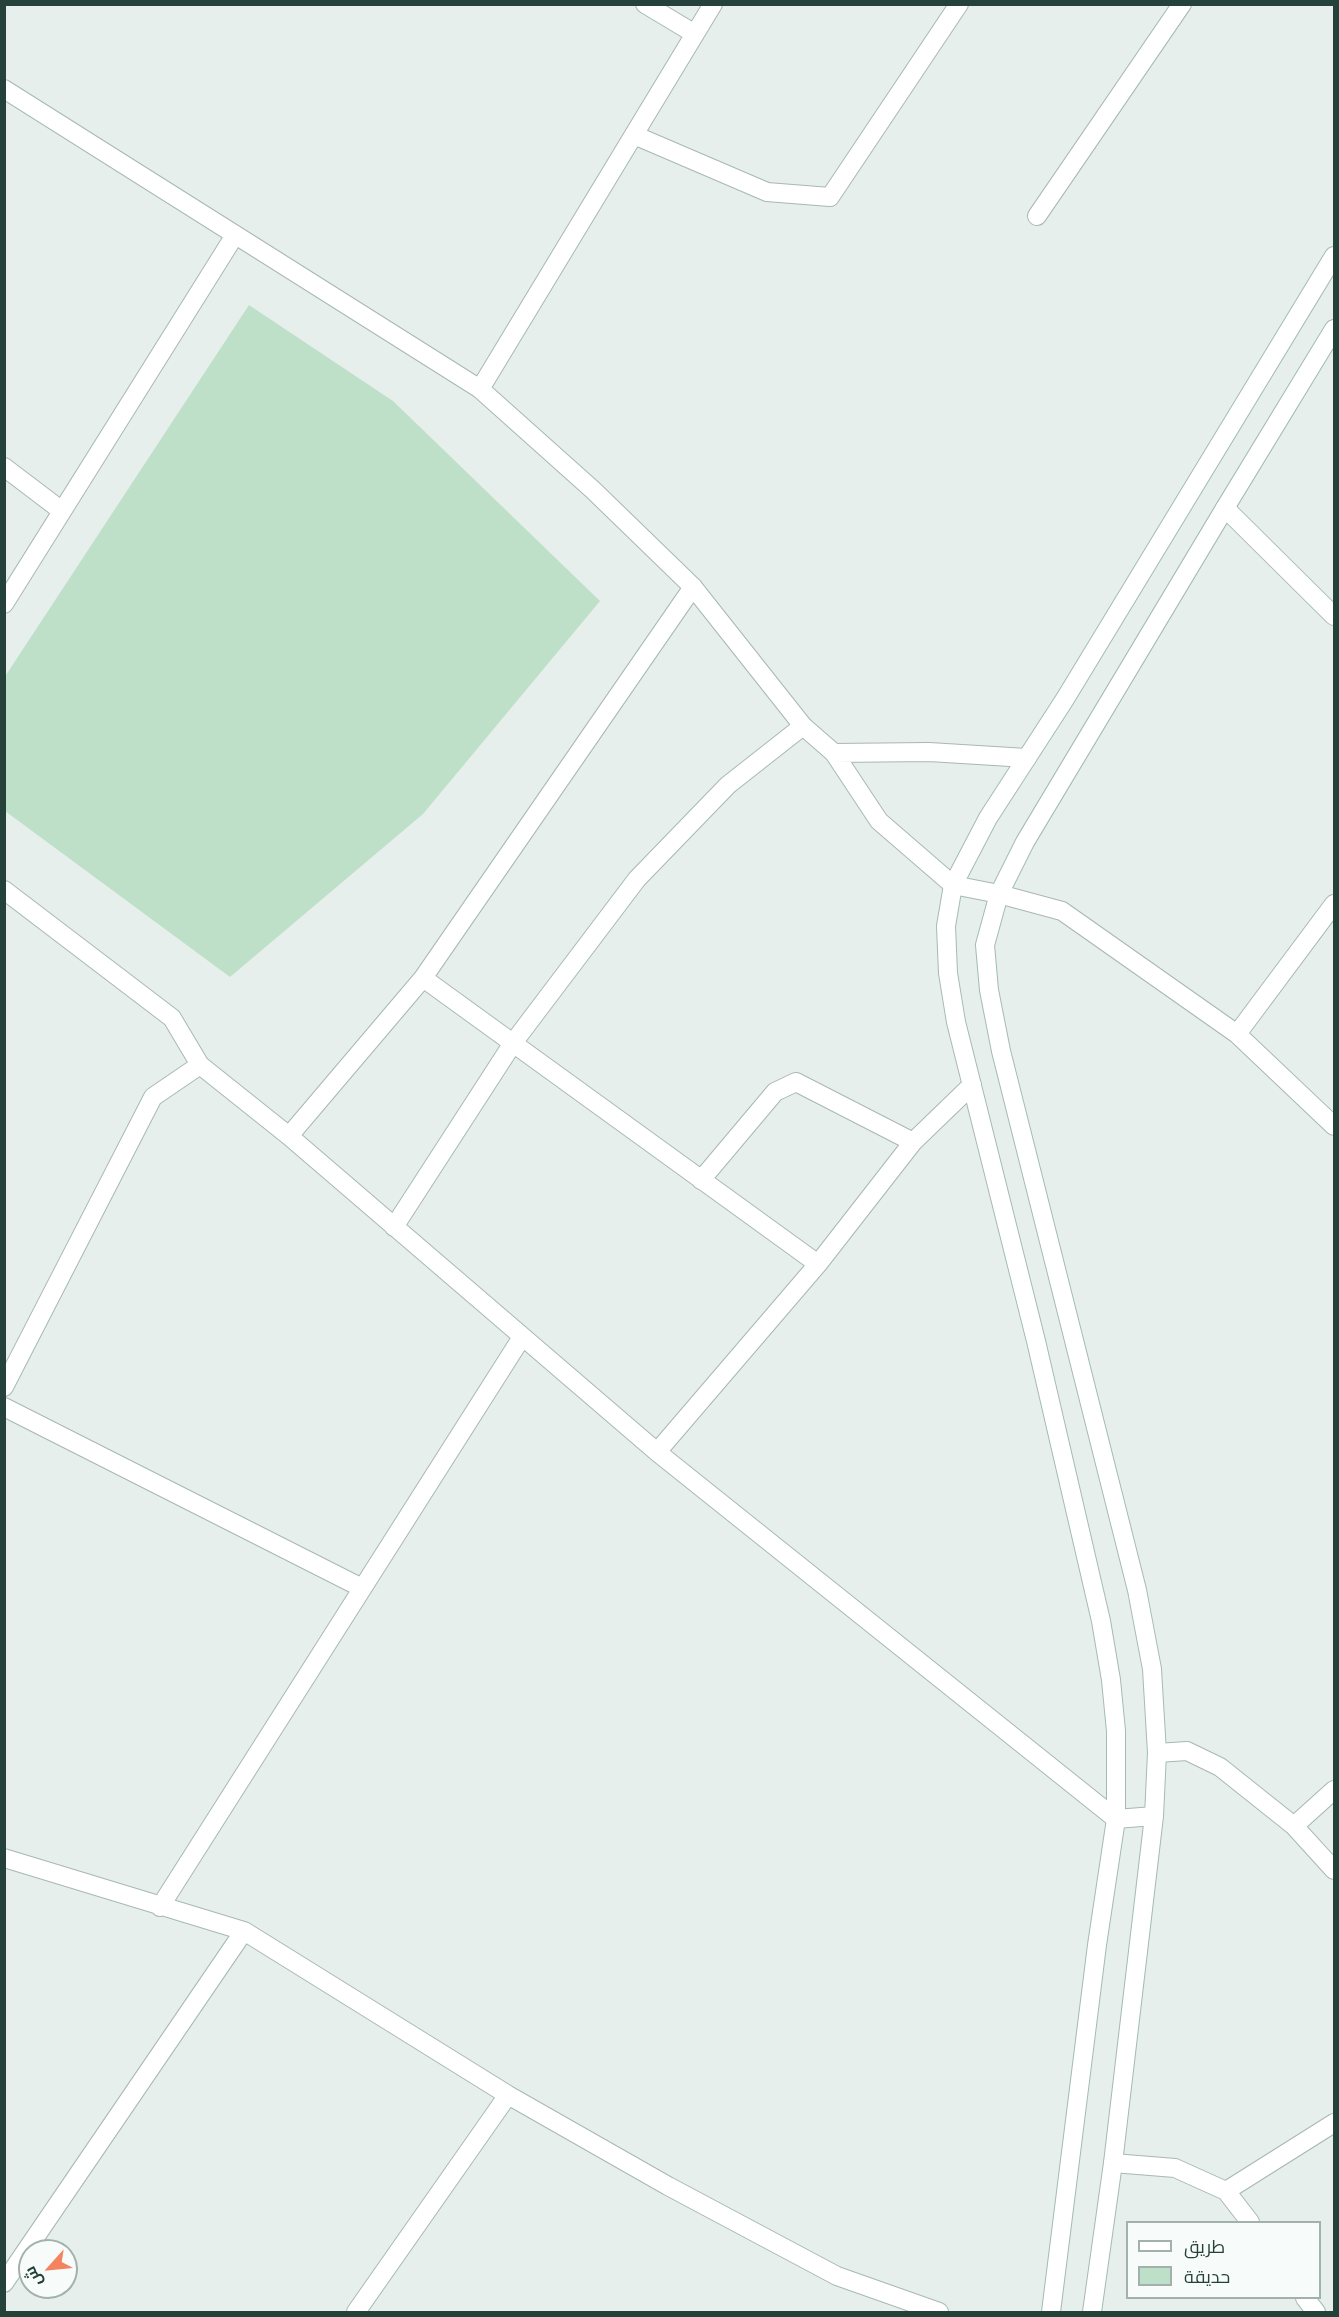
<!DOCTYPE html>
<meta charset="utf-8">
<style>
body{margin:0}
#map{position:relative;width:1339px;height:2317px;overflow:hidden;background:#e6efeb;font-family:Signika,Cairo,sans-serif}
canvas{display:block}
.frame{position:absolute;inset:0;border:6px solid #24423a;pointer-events:none}
.legend{position:absolute;left:1126px;top:2221px;width:195px;height:78px;box-sizing:border-box;background:#f7fbf9;border:2px solid #a3b1ad;margin:0;padding:8px 10px;list-style:none;font-size:18px;color:#24423a}
.legend li{display:flex;align-items:center;gap:12px;height:30px}
.legend b{width:30px;border:2px solid #a3b1ad}
.north{position:absolute;left:18px;top:2239px;width:60px;height:60px;box-sizing:border-box;background:#f7fbf9;border:2px solid #a3b1ad;border-radius:50%;rotate:243deg;font-size:16px;font-weight:700;line-height:24px;text-align:center;color:#24423a}
.north::after{content:'';display:block;margin:auto;width:21px;height:27px;background:#f4845f;clip-path:polygon(50% 0,100% 100%,50% 72%,0 100%)}
</style>
<div id="map">
<canvas width="1339" height="2317"></canvas>
<div class="frame"></div>
<ul class="legend">
<li><b style="height:8px;background:#fff"></b>طريق</li>
<li><b style="height:16px;background:#bfe0c8"></b>حديقة</li>
</ul>
<div class="north">ش</div>
</div>
<script>
const c = document.querySelector('canvas').getContext('2d');
c.lineJoin = 'round';
function paint(path, color) { c.fillStyle = color; c.fill(path, 'evenodd'); }
const toPath = rows => new Path2D(rows.map(r => 'M' + r).join(''));
function stroke(path, color, width, dash) { c.strokeStyle = color; c.lineWidth = width; c.lineCap = dash ? 'butt' : 'round'; c.setLineDash(dash || []); c.stroke(path); }
const green = toPath([
 [249,305,393,401,600,601,423,814,230,977,5,811,4,678]
]);
const service = toPath([
 [1037,216,1182,4]
]);
const minor = toPath([
 [645,4,695,34],
 [634,135,767,192,830,197,959,4],
 [480,389,713,4],
 [4,467,62,511],
 [1225,508,1334,616],
 [4,604,235,235],
 [4,890,172,1018,200,1065,289,1136,657,1452,1116,1819,1154,1816],
 [999,894,1062,911,1237,1034,1334,1126],
 [423,978,818,1264],
 [1237,1034,1334,904],
 [289,1136,423,978,693,587],
 [701,1180,775,1092,796,1082,913,1142],
 [394,1227,513,1043,637,879,728,785,803,726],
 [4,1387,153,1097,200,1065],
 [4,1407,362,1588],
 [657,1452,818,1264,913,1142,972,1085],
 [1157,1753,1187,1751,1220,1767,1294,1826,1334,1870],
 [1294,1826,1334,1790],
 [4,1858,244,1931,508,2095,668,2186,837,2276,939,2312],
 [160,1907,522,1337],
 [1113,2163,1175,2168,1226,2191,1250,2222],
 [1226,2191,1334,2123],
 [4,2283,244,1931],
 [1305,2298,1316,2312],
 [356,2312,508,2095]
]);
const tertiary = toPath([
 [4,89,480,389,593,490,693,587,803,726,834,753,879,821,953,885,999,894],
 [834,753,929,752,1027,758]
]);
const secondary = toPath([
 [1051,2312,1097,1945,1116,1819,1116,1731,1111,1680,1101,1621,1036,1341,956,1022,948,973,946,926,953,885,988,818,1065,699,1334,256],
 [1092,2312,1113,2163,1154,1816,1157,1753,1152,1669,1137,1590,1001,1051,989,990,985,945,999,894,1025,842,1225,508,1334,329]
]);
paint(green, '#bfe0c8');
stroke(service, '#a8b8b2', 20);
stroke(minor, '#a8b8b2', 20);
stroke(tertiary, '#a8b8b2', 20);
stroke(secondary, '#a4bbb3', 20);
stroke(service, '#fff', 18);
stroke(minor, '#fff', 18);
stroke(tertiary, '#fff', 18);
stroke(secondary, '#fff', 18);
</script>
